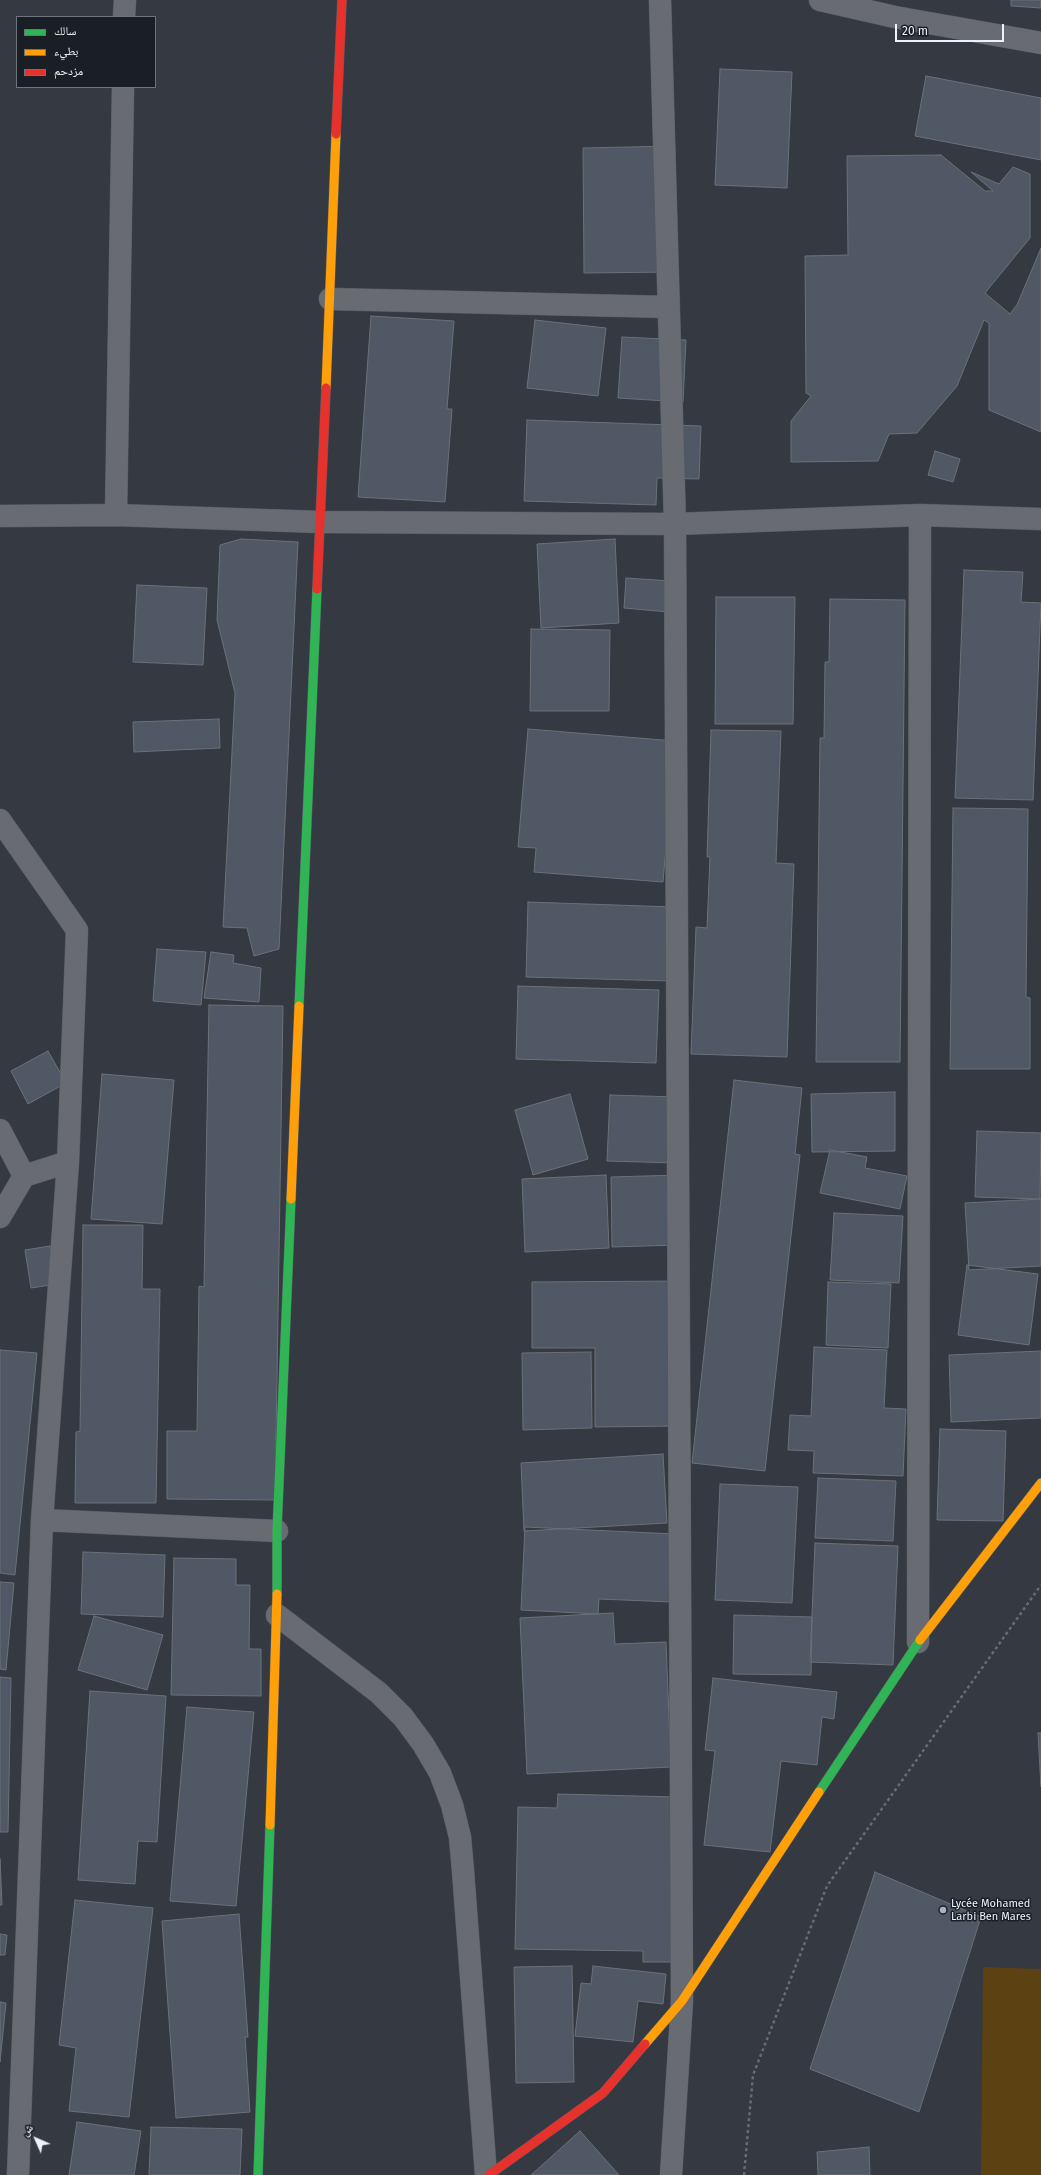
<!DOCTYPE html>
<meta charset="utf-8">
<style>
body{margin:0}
#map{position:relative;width:1041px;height:2175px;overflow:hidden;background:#343942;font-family:"Fira Sans","Noto Naskh Arabic",sans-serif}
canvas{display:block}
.legend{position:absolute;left:16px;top:16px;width:140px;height:72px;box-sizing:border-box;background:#1a1f26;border:1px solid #6e737c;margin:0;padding:5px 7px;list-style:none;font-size:12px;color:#ecf2fd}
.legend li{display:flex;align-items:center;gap:8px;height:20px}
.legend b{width:20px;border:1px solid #6e737c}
.north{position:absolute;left:16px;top:2119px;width:40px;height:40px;-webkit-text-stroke:3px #1a1f26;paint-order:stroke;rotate:315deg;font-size:11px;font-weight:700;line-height:16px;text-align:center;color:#ecf2fd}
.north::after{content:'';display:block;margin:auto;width:14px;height:18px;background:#ecf2fd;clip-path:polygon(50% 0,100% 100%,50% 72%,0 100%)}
.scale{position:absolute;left:895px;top:24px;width:109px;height:18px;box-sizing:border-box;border:2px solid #ecf2fd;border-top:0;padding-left:5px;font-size:12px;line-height:14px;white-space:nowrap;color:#ecf2fd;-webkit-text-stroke:3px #1a1f26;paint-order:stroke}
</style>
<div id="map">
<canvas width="1041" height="2175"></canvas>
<ul class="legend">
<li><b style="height:5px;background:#30b455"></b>سالك</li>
<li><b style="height:5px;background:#ff9f0a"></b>بطيء</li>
<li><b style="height:5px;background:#e5322d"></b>مزدحم</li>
</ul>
<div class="north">ش</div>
<div class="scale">20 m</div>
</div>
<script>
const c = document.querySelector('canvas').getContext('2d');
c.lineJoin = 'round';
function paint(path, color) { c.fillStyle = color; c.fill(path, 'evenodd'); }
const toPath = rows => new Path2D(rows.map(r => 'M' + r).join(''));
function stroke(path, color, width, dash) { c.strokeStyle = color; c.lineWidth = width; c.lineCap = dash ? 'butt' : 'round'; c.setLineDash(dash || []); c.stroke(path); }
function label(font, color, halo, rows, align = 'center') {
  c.font = font + ' "Fira Sans",sans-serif'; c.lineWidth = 3; c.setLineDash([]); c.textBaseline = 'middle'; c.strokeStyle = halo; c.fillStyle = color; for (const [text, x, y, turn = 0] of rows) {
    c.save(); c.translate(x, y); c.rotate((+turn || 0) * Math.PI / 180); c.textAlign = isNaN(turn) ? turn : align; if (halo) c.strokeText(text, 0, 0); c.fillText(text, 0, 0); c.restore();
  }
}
const green = toPath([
 [983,1967,1041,1969,1041,2175,981,2175]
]);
const building = toPath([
 [1011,0,1041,0,1041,8,1011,6,1011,0],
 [720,69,792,72,787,188,715,185,720,69],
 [926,76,1041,98,1041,160,915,136,926,76],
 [675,146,676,272,584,273,583,148,675,146],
 [941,155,985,191,993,191,971,172,999,184,1013,167,1030,174,1030,238,985,293,1010,314,1017,305,1041,248,1041,432,989,410,989,323,984,320,957,386,917,433,889,434,878,461,791,462,791,421,811,396,806,393,805,256,848,255,847,156,941,155],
 [371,316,454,321,447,409,452,409,445,502,358,497,371,316],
 [535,320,606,328,598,396,527,388,535,320],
 [622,337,686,340,683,402,618,398,622,337],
 [527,420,701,426,699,479,657,478,656,505,524,501,527,420],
 [935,451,960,459,953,482,928,475,935,451],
 [241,539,298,542,279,949,254,956,247,928,223,927,235,693,217,620,220,545,241,539],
 [615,539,619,623,541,628,537,544,615,539],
 [964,570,1023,572,1021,602,1041,603,1033,800,955,798,964,570],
 [626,578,671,581,669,612,624,608,626,578],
 [137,585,207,588,203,665,133,662,137,585],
 [716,597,795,597,793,724,715,724,716,597],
 [830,599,905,600,900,1062,816,1062,820,738,824,738,825,662,829,662,830,599],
 [531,629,610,630,609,711,530,711,531,629],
 [219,719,220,748,134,752,133,722,219,719],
 [528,729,675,741,663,882,534,872,536,848,518,847,528,729],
 [711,730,781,731,776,863,794,864,787,1057,691,1054,696,927,707,928,710,857,707,857,711,730],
 [953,808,1028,809,1026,997,1030,998,1030,1069,950,1069,953,808],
 [528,902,674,907,672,981,526,977,528,902],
 [157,949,206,952,201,1005,153,1001,157,949],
 [211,952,234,955,233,963,261,968,259,1002,204,998,211,952],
 [518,986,659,990,656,1063,516,1059,518,986],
 [209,1005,283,1006,275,1500,167,1499,167,1431,197,1431,199,1286,204,1287,209,1005],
 [48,1051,66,1083,28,1104,11,1071,48,1051],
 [102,1074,174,1080,162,1224,91,1219,102,1074],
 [734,1080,802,1088,795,1154,800,1155,765,1471,692,1463,734,1080],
 [895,1092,895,1151,812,1152,811,1094,895,1092],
 [570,1094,588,1159,533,1175,515,1110,570,1094],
 [610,1095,677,1097,675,1163,607,1161,610,1095],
 [977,1131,1041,1133,1040,1199,975,1197,977,1131],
 [830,1150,867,1157,865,1168,907,1176,900,1209,820,1193,830,1150],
 [606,1175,609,1248,525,1252,522,1179,606,1175],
 [679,1175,680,1245,612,1247,611,1177,679,1175],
 [1041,1199,1041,1266,969,1270,965,1203,1041,1199],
 [834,1213,903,1216,899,1283,830,1280,834,1213],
 [83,1225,143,1225,142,1289,160,1289,156,1503,75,1503,76,1432,80,1431,83,1225],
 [50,1246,57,1284,31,1288,25,1250,50,1246],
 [967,1265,1038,1274,1029,1345,958,1335,967,1265],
 [678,1281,679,1426,595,1427,595,1348,532,1348,532,1282,678,1281],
 [828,1282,891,1284,888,1348,826,1345,828,1282],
 [814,1347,887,1350,884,1408,906,1409,903,1476,813,1473,814,1451,788,1450,790,1415,811,1416,814,1347],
 [0,1350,37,1353,15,1575,0,1573,0,1350],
 [1041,1351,1041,1418,951,1422,949,1355,1041,1351],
 [591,1352,592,1428,523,1430,522,1353,591,1352],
 [940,1429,1006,1431,1003,1521,937,1520,940,1429],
 [663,1454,667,1523,524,1531,521,1463,663,1454],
 [818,1478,896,1481,893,1541,815,1538,818,1478],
 [720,1484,798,1487,792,1603,715,1600,720,1484],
 [525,1527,675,1534,672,1602,599,1599,598,1614,521,1610,525,1527],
 [815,1543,898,1546,893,1665,810,1662,815,1543],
 [83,1552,165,1555,163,1617,81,1614,83,1552],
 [174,1558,236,1559,236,1585,250,1585,249,1649,261,1649,261,1696,171,1695,174,1558],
 [0,1582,14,1583,6,1670,0,1669,0,1582],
 [613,1613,615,1644,666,1642,671,1767,527,1774,520,1618,613,1613],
 [734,1615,812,1617,811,1675,733,1674,734,1615],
 [94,1616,163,1635,147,1690,78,1670,94,1616],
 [0,1677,11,1678,8,1832,0,1832,0,1677],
 [713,1678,837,1692,834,1719,822,1717,817,1765,781,1761,770,1852,704,1845,715,1751,705,1750,713,1678],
 [90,1691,166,1696,157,1842,138,1841,135,1884,78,1880,90,1691],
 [187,1707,254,1712,236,1906,170,1901,187,1707],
 [1038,1733,1041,1733,1041,1787,1038,1733],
 [558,1794,676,1797,672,1962,643,1962,643,1951,515,1949,518,1807,557,1808,558,1794],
 [0,1859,2,1905,0,1905,0,1859],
 [875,1872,981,1917,919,2112,810,2069,875,1872],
 [75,1900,153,1908,129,2117,69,2111,76,2048,59,2045,75,1900],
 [239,1914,248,2037,245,2037,250,2112,176,2118,162,1921,239,1914],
 [0,1934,7,1935,5,1955,0,1955,0,1934],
 [572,1966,574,2082,516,2083,514,1967,572,1966],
 [593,1966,666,1974,663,2004,638,2001,633,2042,575,2036,581,1983,591,1984,593,1966],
 [0,2002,6,2003,0,2062,0,2002],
 [77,2122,141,2131,134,2175,69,2175,77,2122],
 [151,2127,242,2129,240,2175,149,2175,151,2127],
 [580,2131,619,2175,531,2175,580,2131],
 [869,2147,870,2175,818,2175,817,2152,869,2147]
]);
const path = toPath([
 [744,2175,753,2075,827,1886,1041,1585]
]);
const street = toPath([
 [660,0,675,524,682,2001,671,2175],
 [820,0,895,17,1041,43],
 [124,17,125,0],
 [330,299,668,307],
 [116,515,123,87],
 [0,516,116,515,320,522,675,524,920,515,1041,519],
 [0,820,77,930,68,1162,42,1520,18,2175],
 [0,1130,24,1176],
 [0,1217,24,1176,68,1162],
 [42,1520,277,1531],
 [277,1615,379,1693,403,1717,423,1744,440,1773,452,1805,460,1837,463,1871,486,2175],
 [918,1642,920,515]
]);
const fast = toPath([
 [299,1006,317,589],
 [277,1594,277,1531,291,1199],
 [819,1792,920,1640],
 [258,2175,270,1825]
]);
const slow = toPath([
 [326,388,336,134],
 [291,1199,299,1006],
 [920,1640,1041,1483],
 [270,1825,277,1594],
 [645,2044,682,2001,819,1792]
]);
const jam = toPath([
 [336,134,342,0],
 [317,589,326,388],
 [489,2175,603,2093,645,2044]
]);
const markers = [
 [943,1910,4,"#acb1bc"]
];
const poiNames = [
 ["Lycée Mohamed",951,1904],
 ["Larbi Ben Mares",951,1917]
];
paint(green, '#5c4112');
paint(building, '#505866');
stroke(building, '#6c7178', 1);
stroke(street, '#53585f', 23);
stroke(fast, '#53585f', 10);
stroke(slow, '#53585f', 10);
stroke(jam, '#53585f', 10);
stroke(path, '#696c72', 2.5, [3, 3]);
stroke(street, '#686c72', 22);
stroke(fast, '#30b455', 9);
stroke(slow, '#ff9f0a', 9);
stroke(jam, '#e5322d', 9);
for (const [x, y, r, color] of markers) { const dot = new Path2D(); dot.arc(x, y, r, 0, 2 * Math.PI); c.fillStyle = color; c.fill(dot); stroke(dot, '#1a1f26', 1.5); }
label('11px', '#ecf2fd', '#1a1f26', poiNames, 'left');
</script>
